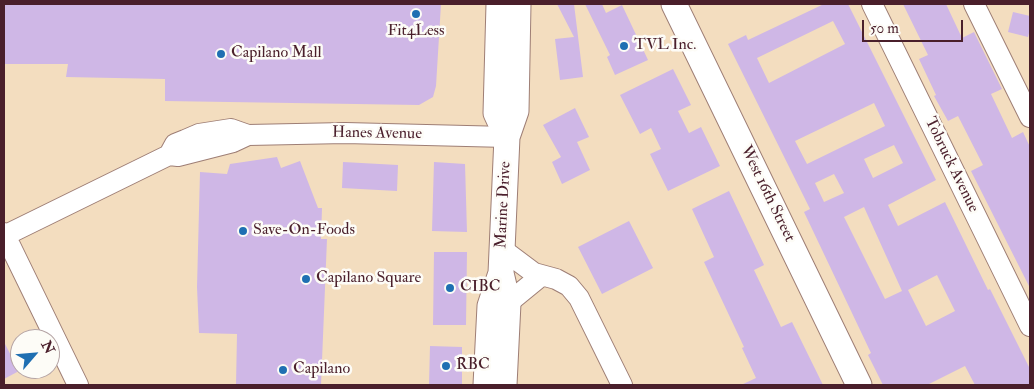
<!DOCTYPE html>
<style>
body{margin:0}
#map{position:relative;width:1034px;height:389px;overflow:hidden;background:#f3ddbf;font-family:"IM FELL Double Pica",serif}
canvas{display:block}
.frame{position:absolute;inset:0;border:5px solid #4a1f2b;pointer-events:none}
.north{position:absolute;left:10px;top:329px;width:50px;height:50px;box-sizing:border-box;background:#fdfcf7;border:1px solid #b5a4a5;border-radius:50%;rotate:63deg;font-size:14px;font-weight:700;line-height:20px;text-align:center;color:#4a1f2b}
.north::after{content:'';display:block;margin:auto;width:18px;height:22px;background:#1f6fb2;clip-path:polygon(50% 0,100% 100%,50% 72%,0 100%)}
.scale{position:absolute;left:862px;top:20px;width:101px;height:22px;box-sizing:border-box;border:2px solid #4a1f2b;border-top:0;padding-left:6px;font-size:15px;line-height:18px;white-space:nowrap;color:#4a1f2b;-webkit-text-stroke:4px #fdfcf7;paint-order:stroke}
</style>
<div id="map">
<canvas width="1034" height="389"></canvas>
<div class="frame"></div>
<div class="north">N</div>
<div class="scale">50 m</div>
</div>
<script>
const c = document.querySelector('canvas').getContext('2d');
c.lineJoin = 'round';
function paint(path, color) { c.fillStyle = color; c.fill(path, 'evenodd'); }
const toPath = rows => new Path2D(rows.map(r => 'M' + r).join(''));
function stroke(path, color, width, dash) { c.strokeStyle = color; c.lineWidth = width; c.lineCap = dash ? 'butt' : 'round'; c.setLineDash(dash || []); c.stroke(path); }
function label(font, color, halo, rows, align = 'center') {
  c.font = font + ' "IM FELL Double Pica",serif'; c.lineWidth = 5; c.setLineDash([]); c.textBaseline = 'middle'; c.strokeStyle = halo; c.fillStyle = color; for (const [text, x, y, turn = 0] of rows) {
    c.save(); c.translate(x, y); c.rotate((+turn || 0) * Math.PI / 180); c.textAlign = isNaN(turn) ? turn : align; if (halo) c.strokeText(text, 0, 0); c.fillText(text, 0, 0); c.restore();
  }
}
const building = toPath([
 [4,4,441,4,436,86,433,97,419,105,165,101,165,79,66,77,68,64,4,64],
 [557,4,574,4,583,77,560,80,555,39,574,37],
 [585,4,602,4,606,13,622,5,648,60,615,75,607,57,610,55],
 [824,4,848,4,936,180,888,205,898,226,945,202,988,290,990,289,1030,369,1030,385,975,385,965,366,927,385,883,385,868,355,871,353,804,212,810,209,728,44,746,35,748,40],
 [833,21,845,44,769,83,757,58],
 [874,103,885,126,807,164,795,141],
 [894,145,903,163,873,178,864,159],
 [834,174,844,193,824,202,815,183],
 [864,207,902,291,885,299,844,217],
 [937,275,955,311,926,326,908,290],
 [903,4,946,4,962,38,974,32,1002,89,991,94,1012,138,1023,132,1030,147,1030,288,971,171,983,165,958,116,948,121,934,96,936,95,919,59,928,55],
 [1013,12,1030,16,1030,29,1028,37,1008,32],
 [673,69,691,105,678,111,689,133,701,127,720,166,668,191,650,154,661,149,651,128,640,134,620,95],
 [575,108,589,137,577,142,590,170,562,184,552,162,561,157,543,125],
 [277,157,281,168,300,161,318,208,322,208,321,239,327,239,321,385,236,385,237,334,199,333,197,287,200,172,227,174,230,164],
 [343,162,398,165,397,191,342,188],
 [434,162,465,164,467,232,432,231],
 [729,191,764,265,754,270,781,327,792,322,823,385,741,385,756,378,742,348,744,347,704,262,714,257,692,209],
 [629,221,653,268,602,294,578,247],
 [434,252,467,252,466,325,433,325],
 [4,342,19,371,4,379],
 [430,346,462,347,462,385,429,385]
]);
const minor = toPath([
 [872,4,1030,326],
 [974,4,1030,117],
 [169,155,178,156,233,142,248,135,345,133,507,137],
 [4,233,78,385],
 [4,236,169,155,175,144,185,140,199,134,231,129,248,135],
 [502,249,534,273,556,279,569,286,579,298,622,385],
 [508,303,541,276]
]);
const major = toPath([
 [499,4,496,113,507,137],
 [674,4,859,385],
 [486,385,490,306,501,273],
 [504,385,508,303,501,273,507,137,516,111,518,4]
]);
const markers = [
 [416,14,5,"#1f6fb2"],
 [624,46,5,"#1f6fb2"],
 [221,54,5,"#1f6fb2"],
 [243,231,5,"#1f6fb2"],
 [306,279,5,"#1f6fb2"],
 [450,288,5,"#1f6fb2"],
 [446,366,5,"#1f6fb2"],
 [283,370,5,"#1f6fb2"]
];
const poiNames = [
 ["Fit4Less",416,32,"center"],
 ["TVL Inc.",634,46],
 ["Capilano Mall",231,54],
 ["Save-On-Foods",253,231],
 ["Capilano Square",316,279],
 ["CIBC",460,288],
 ["RBC",456,366],
 ["Capilano",293,370]
];
const streetNames = [
 ["Hanes Avenue",377,134,1],
 ["Tobruck Avenue",951,165,64],
 ["West 16th Street",767,194,64],
 ["Marine Drive",504,205,-87]
];
paint(building, '#cfb7e6');
stroke(minor, '#9e7e75', 22);
stroke(major, '#9e7e75', 27);
stroke(minor, '#fff', 20);
stroke(major, '#fff', 25);
for (const [x, y, r, color] of markers) { const dot = new Path2D(); dot.arc(x, y, r, 0, 2 * Math.PI); c.fillStyle = color; c.fill(dot); stroke(dot, '#fdfcf7', 2); }
label('16px', '#4a1f2b', '#fdfcf7', poiNames, 'left');
label('16px', '#4a1f2b', '#fdfcf7', streetNames);
</script>
